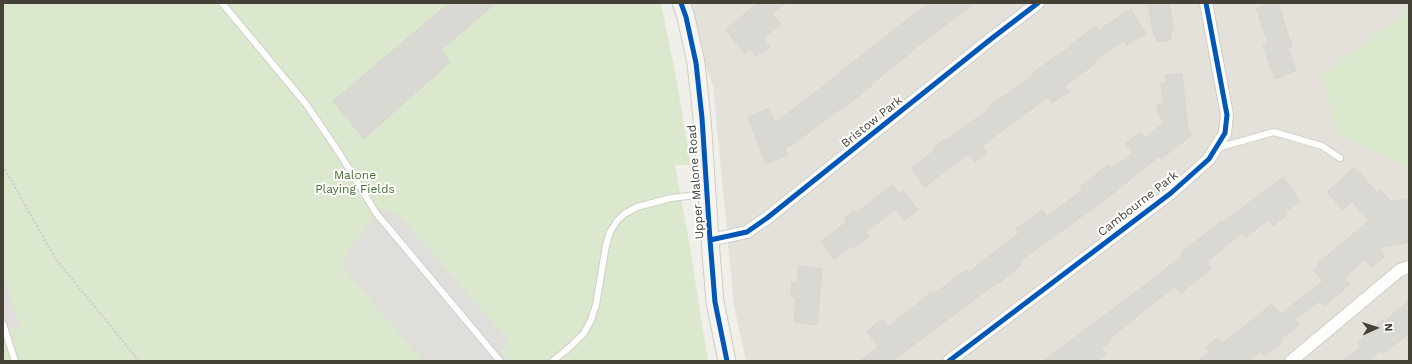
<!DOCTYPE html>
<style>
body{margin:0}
#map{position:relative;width:1412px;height:364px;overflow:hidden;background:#f0efea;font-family:"Work Sans",sans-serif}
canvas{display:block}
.frame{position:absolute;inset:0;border:4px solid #454137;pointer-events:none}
.north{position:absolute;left:1356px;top:308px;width:40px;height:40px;-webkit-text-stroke:3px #fff;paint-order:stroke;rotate:87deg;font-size:11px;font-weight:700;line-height:16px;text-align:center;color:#454137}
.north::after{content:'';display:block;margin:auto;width:14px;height:18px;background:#454137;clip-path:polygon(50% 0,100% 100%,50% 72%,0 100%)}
</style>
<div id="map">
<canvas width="1412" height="364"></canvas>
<div class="frame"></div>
<div class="north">N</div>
</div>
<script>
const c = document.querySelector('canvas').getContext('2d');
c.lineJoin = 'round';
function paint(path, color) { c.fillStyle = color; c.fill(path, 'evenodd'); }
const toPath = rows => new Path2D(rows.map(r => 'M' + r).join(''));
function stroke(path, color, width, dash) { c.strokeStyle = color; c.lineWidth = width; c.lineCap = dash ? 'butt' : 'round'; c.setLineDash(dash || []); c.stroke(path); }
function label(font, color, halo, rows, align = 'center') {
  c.font = font + ' "Work Sans",sans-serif'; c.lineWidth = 4; c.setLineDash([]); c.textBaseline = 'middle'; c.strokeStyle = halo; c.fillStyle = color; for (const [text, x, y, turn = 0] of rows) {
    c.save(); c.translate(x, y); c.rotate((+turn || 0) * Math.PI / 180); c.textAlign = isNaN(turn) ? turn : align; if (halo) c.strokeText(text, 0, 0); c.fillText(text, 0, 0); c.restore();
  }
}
const residential = toPath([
 [681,3,1409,3,1409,361,746,361,734,306,713,86]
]);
const green = toPath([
 [3,3,661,3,675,72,691,165,675,165,689,242,708,361,3,361],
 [1409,9,1409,167,1336,134,1323,74]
]);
const parking = toPath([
 [383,208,400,216,509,342,501,352,509,361,423,361,341,265,348,252,376,213],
 [3,272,21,329,4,326]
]);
const building = toPath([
 [449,3,496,3,441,50,450,62,364,139,333,101,449,3],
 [758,3,786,3,772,14,781,24,763,38,770,47,756,57,750,49,744,53,726,29,758,3],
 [929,3,974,3,911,51,912,52,871,84,872,85,845,107,844,106,792,145,785,148,788,155,766,164,748,117,769,108,775,123,831,80,868,50,929,3],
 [1148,3,1169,3,1174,30,1170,31,1171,40,1157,42,1156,35,1154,36,1148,3],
 [1272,3,1278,3,1292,47,1288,48,1296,71,1275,79,1263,46,1268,44,1256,8,1272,3],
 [1131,9,1146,33,1127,45,1124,40,1094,61,1096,63,1065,86,1069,92,1052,103,1048,97,982,146,987,153,975,162,970,154,968,156,967,154,925,187,911,168,935,150,934,147,944,139,945,141,992,107,991,105,1034,75,1032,73,1070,47,1069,46,1096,26,1099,30,1131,9],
 [1182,74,1188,130,1192,135,1161,159,1158,157,1107,198,1019,262,1021,265,998,284,997,283,959,311,892,361,860,361,878,347,867,331,882,319,888,327,932,292,934,294,966,270,968,273,1019,233,1016,229,1042,210,1047,217,1082,190,1080,187,1108,165,1111,169,1133,153,1125,144,1140,132,1145,138,1164,123,1159,116,1157,105,1164,104,1161,84,1166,83,1165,75,1182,74],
 [1355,167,1377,193,1381,190,1391,202,1409,199,1409,242,1378,248,1385,256,1372,267,1365,259,1344,278,1350,284,1325,306,1320,301,1295,319,1299,325,1281,339,1283,341,1264,356,1260,351,1248,361,1197,361,1209,352,1206,347,1217,338,1222,344,1272,304,1281,314,1323,281,1313,270,1319,264,1318,263,1369,221,1352,201,1343,210,1327,192,1355,167],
 [1283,177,1300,201,1285,212,1287,215,1273,226,1268,220,1246,237,1243,232,1222,249,1222,250,1207,261,1212,268,1181,293,1175,286,1109,339,1111,341,1101,348,1106,355,1098,361,1043,361,1149,282,1182,256,1180,254,1221,221,1223,222,1283,177],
 [892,185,899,194,903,191,918,210,904,220,896,209,866,232,869,237,854,248,852,245,834,259,821,241,847,222,844,218,854,211,855,214,892,185],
 [799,266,822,269,817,325,794,322,796,297,791,296,792,282,797,283,799,266],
 [1409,300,1409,334,1382,354,1379,351,1369,361,1343,361,1361,347,1357,343,1371,329,1383,320,1384,322,1409,300]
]);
const path = toPath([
 [3,166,55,258,139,361]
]);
const lane = toPath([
 [222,3,306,104,340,154,376,213,500,361],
 [1217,148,1274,132,1322,146,1340,158],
 [3,324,15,361],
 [553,361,571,346,584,333,591,320,596,305,606,245,610,232,617,221,624,214,637,207,671,198,705,194]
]);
const street = toPath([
 [710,240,747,232,767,218,991,39,1038,3],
 [949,361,1171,193,1209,159,1225,133,1227,115,1206,3],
 [1291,361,1400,270,1409,267]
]);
const secondary = toPath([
 [681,3,686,17,696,63,702,118,710,240,715,302,727,361]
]);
const cycleway = toPath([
 [681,3,686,17,696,63,702,118,710,240,715,302,727,361],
 [710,240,747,232,767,218,991,39,1038,3],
 [949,361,1171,193,1209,159,1225,133,1227,115,1206,3]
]);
const streetNames = [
 ["Bristow Park",872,122,-39],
 ["Upper Malone Road",696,182,-94],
 ["Cambourne Park",1138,204,-38]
];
const parkNames = [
 ["Malone",355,175],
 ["Playing Fields",355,189]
];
paint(residential, '#e3e1d9');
paint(green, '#dbe8cd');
paint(parking, '#dfdeda');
paint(building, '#d9d8d3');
stroke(building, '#d8d6d0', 1);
stroke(lane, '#cecdc8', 8);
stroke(street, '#cecdc8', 14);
stroke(secondary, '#ceccc2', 19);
stroke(path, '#d1cecb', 2.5, [2, 2]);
stroke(lane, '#fdfdfc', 6);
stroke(street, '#fdfdfc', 12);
stroke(secondary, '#f6f4ef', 17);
stroke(cycleway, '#0057b8', 5);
label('12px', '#454137', '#fff', streetNames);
label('12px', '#447131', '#fff', parkNames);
</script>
